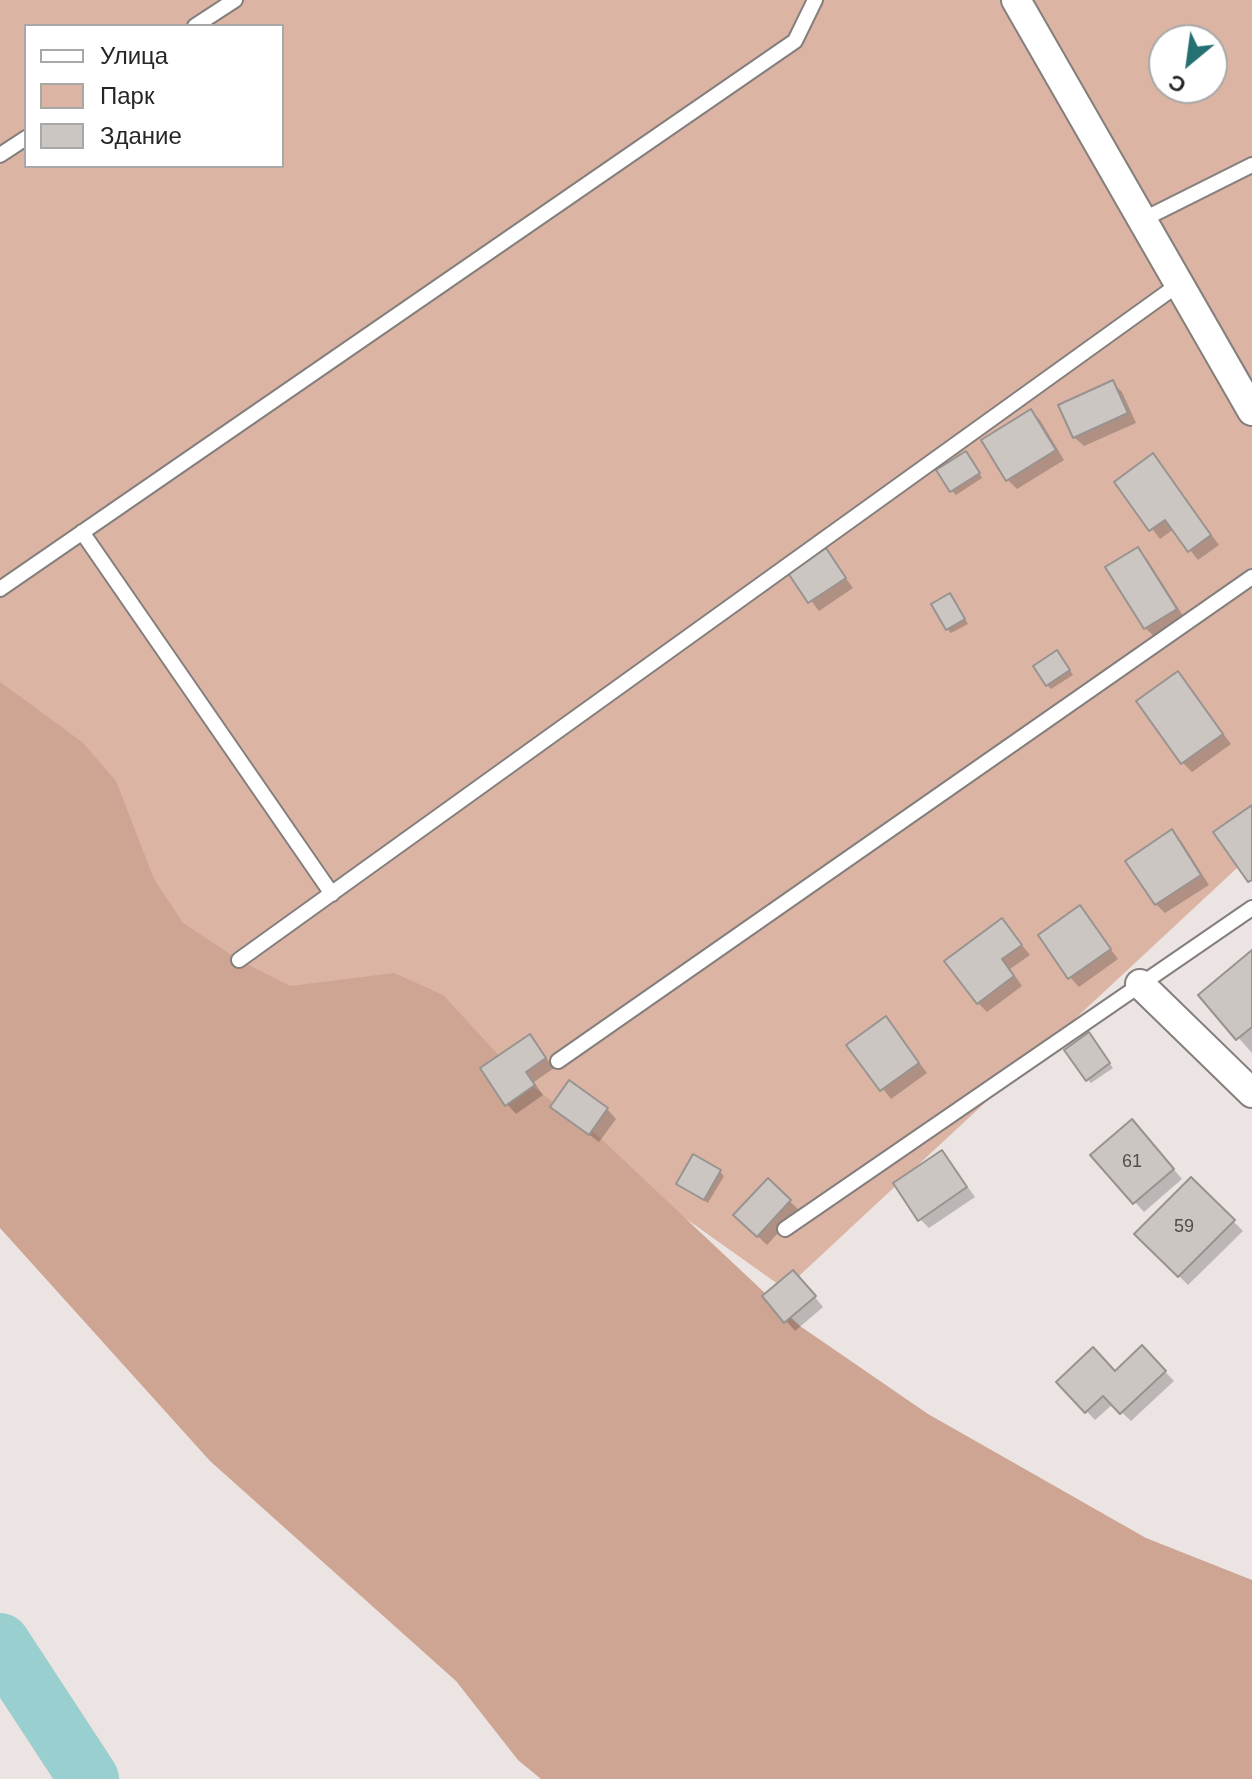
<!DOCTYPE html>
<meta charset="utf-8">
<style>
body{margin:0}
#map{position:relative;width:1252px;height:1779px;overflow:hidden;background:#ebe4e2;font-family:Helvetica,sans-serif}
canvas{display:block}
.legend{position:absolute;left:24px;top:24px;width:260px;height:144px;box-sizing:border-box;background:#fff;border:2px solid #a9a8a8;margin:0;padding:10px 14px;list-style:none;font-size:24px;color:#282625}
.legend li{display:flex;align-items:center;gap:16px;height:40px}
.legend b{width:40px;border:2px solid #a9a8a8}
.north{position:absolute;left:1148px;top:24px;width:80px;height:80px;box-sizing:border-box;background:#fff;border:2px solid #a9a8a8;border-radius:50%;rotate:209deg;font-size:22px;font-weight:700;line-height:32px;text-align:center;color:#282625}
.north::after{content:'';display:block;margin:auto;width:28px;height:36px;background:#257071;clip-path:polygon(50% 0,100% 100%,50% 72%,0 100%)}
</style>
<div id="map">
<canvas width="1252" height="1779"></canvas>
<ul class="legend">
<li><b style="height:10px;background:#fff"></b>Улица</li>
<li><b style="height:22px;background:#dbb4a3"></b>Парк</li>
<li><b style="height:22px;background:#ccc6c3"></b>Здание</li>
</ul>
<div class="north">С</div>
</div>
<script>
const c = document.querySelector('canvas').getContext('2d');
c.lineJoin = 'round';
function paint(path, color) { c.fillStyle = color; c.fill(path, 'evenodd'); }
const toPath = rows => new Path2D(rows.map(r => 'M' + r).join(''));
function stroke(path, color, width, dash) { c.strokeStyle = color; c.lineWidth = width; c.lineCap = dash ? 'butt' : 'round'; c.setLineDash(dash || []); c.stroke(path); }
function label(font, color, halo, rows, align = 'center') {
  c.font = font + ' Helvetica,sans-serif'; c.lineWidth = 8; c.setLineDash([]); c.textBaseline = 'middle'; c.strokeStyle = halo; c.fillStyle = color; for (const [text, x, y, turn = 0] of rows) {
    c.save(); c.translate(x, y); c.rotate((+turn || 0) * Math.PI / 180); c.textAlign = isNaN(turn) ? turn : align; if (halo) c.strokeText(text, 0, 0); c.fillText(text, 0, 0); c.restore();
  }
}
const green = toPath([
 [0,0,1252,0,1252,854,785,1289,379,1001,182,976,0,776],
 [26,26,282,26,282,166,26,166],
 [1164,40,1212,40,1212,88,1164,88]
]);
const forest = toPath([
 [0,682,82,742,116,781,154,879,183,923,239,960,290,986,394,973,443,995,515,1073,599,1137,800,1326,928,1414,1146,1538,1252,1580,1252,1779,541,1779,518,1760,456,1681,210,1461,0,1228]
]);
const shadow = toPath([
 [1113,383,1122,392,1136,423,1084,446,1074,437],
 [1031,411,1040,420,1064,460,1017,489,1008,480],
 [1153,456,1219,545,1198,560,1174,529,1160,539,1117,482],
 [970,458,982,478,956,495,952,491],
 [1138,550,1147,559,1185,619,1155,637,1145,628,1108,568],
 [826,551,853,588,819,611,791,574],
 [954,600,968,624,951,633,947,629],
 [1061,657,1073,675,1051,689,1047,685],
 [1178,674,1231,744,1192,772,1183,763],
 [1172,832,1181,841,1209,885,1165,913,1156,904],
 [1080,908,1118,959,1079,987,1070,977],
 [1002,921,1030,955,1010,969,1022,986,987,1012,978,1003],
 [1252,953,1252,1053,1201,995],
 [886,1019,927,1073,891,1099,849,1045],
 [529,1037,554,1068,534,1082,543,1095,516,1114,507,1104],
 [1093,1039,1113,1068,1091,1083,1087,1079],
 [553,1107,607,1109,616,1119,599,1142],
 [1141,1131,1182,1179,1144,1212,1093,1155],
 [942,1152,975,1197,929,1228,920,1219],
 [720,1172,724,1176,708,1203,678,1184],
 [1191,1179,1243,1231,1188,1285,1137,1234],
 [768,1181,799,1210,767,1245,736,1215],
 [802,1281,823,1307,795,1331,765,1296],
 [1142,1348,1174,1381,1131,1421,1113,1404,1095,1420,1059,1382,1115,1373]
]);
const river = toPath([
 [0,1643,89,1779]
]);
const building = toPath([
 [1113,380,1128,413,1073,438,1058,405,1113,380],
 [1031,409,1056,450,1006,481,981,440,1031,409],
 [966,451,980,473,950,492,936,470,966,451],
 [1153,453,1211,535,1188,552,1165,520,1149,531,1114,482,1153,453],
 [1138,547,1177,609,1144,629,1105,567,1138,547],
 [826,548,846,578,808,603,788,573,826,548],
 [950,593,965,619,946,630,931,604,950,593],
 [1057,650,1070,670,1046,686,1033,666,1057,650],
 [1178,671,1223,734,1181,764,1136,701,1178,671],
 [1252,805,1252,880,1248,882,1213,832,1252,805],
 [1172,829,1201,875,1155,905,1125,861,1172,829],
 [1080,905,1111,949,1068,979,1038,935,1080,905],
 [1002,918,1022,945,1002,959,1014,976,977,1004,944,961,1002,918],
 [1252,950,1252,1027,1236,1040,1198,995,1252,950],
 [886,1016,919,1063,880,1091,846,1045,886,1016],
 [1089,1032,1110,1063,1086,1081,1064,1050,1089,1032],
 [530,1034,546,1058,526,1072,535,1085,505,1106,480,1068,530,1034],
 [569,1080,608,1108,589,1135,550,1107,569,1080],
 [1132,1119,1174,1169,1133,1204,1090,1155,1132,1119],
 [942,1150,967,1187,918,1221,893,1183,942,1150],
 [693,1154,721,1170,704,1200,676,1184,693,1154],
 [1191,1177,1235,1220,1178,1277,1134,1234,1191,1177],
 [768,1178,791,1200,757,1237,733,1215,768,1178],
 [793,1270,816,1296,784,1323,762,1296,793,1270],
 [1142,1345,1166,1371,1120,1414,1103,1396,1085,1413,1056,1382,1093,1347,1115,1371,1142,1345]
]);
const service = toPath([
 [195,26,235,0],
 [0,155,26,138],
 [1142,220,1252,165],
 [82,532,332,894],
 [0,589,795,41,815,0],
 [239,960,1179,284],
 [558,1061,1252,577],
 [785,1229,1252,908]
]);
const minor = toPath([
 [1016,0,1252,411],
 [1140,984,1252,1093]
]);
const numberNames = [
 ["61",1132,1162],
 ["59",1184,1227]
];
paint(green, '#dbb4a3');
paint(forest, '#cea493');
paint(shadow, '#0003');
stroke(river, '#99cfce', 60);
paint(building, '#ccc6c3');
stroke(building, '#989390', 2);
stroke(service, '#847e7c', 18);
stroke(minor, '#847e7c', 32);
stroke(service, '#fff', 14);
stroke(minor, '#fff', 28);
label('18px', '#514e4c', null, numberNames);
</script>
